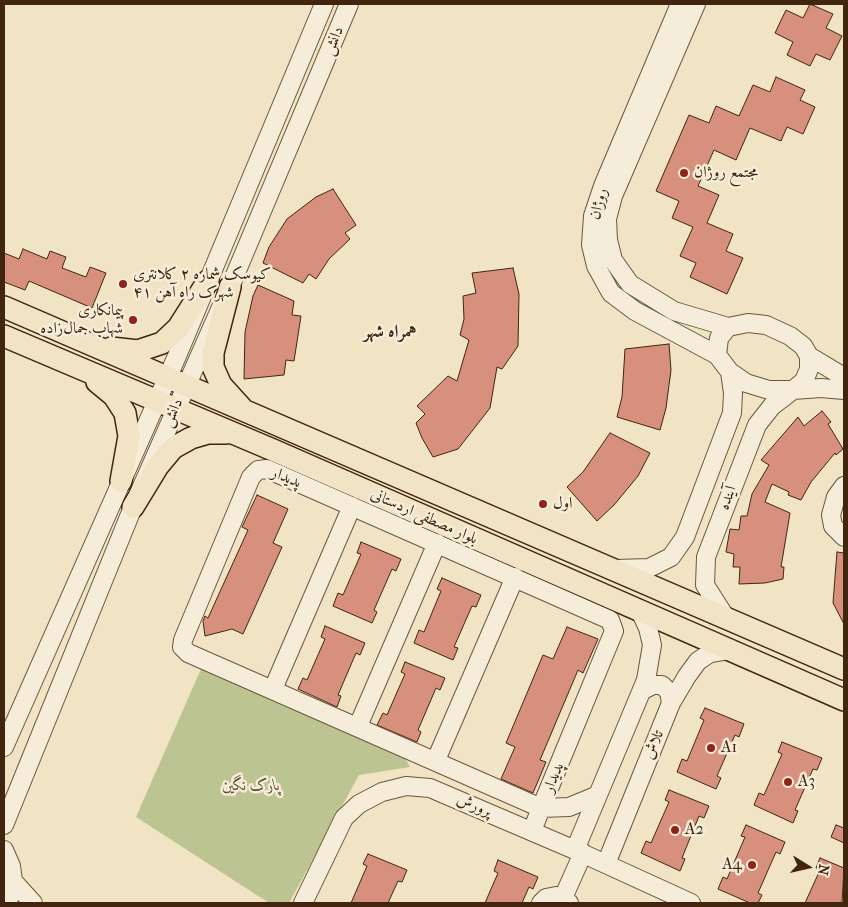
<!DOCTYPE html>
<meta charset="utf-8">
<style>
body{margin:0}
#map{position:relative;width:848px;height:907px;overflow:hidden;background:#f0e4c4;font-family:"IM FELL French Canon",serif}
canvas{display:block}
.frame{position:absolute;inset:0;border:5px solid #41250f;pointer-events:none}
.north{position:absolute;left:783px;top:842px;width:50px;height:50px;-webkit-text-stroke:4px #f5edd9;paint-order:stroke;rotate:100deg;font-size:14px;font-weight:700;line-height:20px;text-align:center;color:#41250f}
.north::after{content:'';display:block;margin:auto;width:18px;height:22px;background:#41250f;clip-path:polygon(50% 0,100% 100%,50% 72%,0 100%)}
</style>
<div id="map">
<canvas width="848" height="907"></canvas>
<div class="frame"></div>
<div class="north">N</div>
</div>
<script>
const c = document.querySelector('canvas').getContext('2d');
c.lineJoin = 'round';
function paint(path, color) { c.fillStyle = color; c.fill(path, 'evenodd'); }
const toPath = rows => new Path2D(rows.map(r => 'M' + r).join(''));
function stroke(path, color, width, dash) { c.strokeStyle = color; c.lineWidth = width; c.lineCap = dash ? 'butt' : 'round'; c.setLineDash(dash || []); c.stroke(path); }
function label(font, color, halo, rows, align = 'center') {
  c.font = font + ' "IM FELL French Canon",Amiri,serif'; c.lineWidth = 5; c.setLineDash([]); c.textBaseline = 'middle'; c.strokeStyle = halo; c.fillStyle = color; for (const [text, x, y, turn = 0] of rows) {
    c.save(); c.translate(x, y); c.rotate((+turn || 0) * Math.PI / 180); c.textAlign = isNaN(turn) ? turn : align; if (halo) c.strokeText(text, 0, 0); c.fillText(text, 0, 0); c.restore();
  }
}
const green = toPath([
 [201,669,401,751,410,767,359,775,289,903,269,903,136,817]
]);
const building = toPath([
 [810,4,833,14,826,28,842,36,830,60,816,54,810,66,787,55,793,42,775,33,786,10,803,18,810,4],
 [776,77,805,90,800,100,815,107,803,134,787,127,781,141,750,128,736,160,714,150,698,186,719,195,707,223,733,234,726,251,743,258,727,294,690,277,696,263,680,256,693,227,672,218,679,201,656,191,689,115,709,123,716,106,739,116,753,85,770,92,776,77],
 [333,189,356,225,345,233,350,239,329,259,316,279,309,274,303,283,263,263,269,247,287,219,316,197,333,189],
 [23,249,47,259,50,251,66,257,62,268,86,277,90,267,106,273,92,308,29,281,25,290,4,282,4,253,19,259,23,249],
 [513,268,519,294,518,346,502,369,497,367,490,408,458,449,433,457,422,438,416,423,425,414,417,406,448,376,457,381,469,340,460,335,464,319,463,296,476,293,472,273,513,268],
 [258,285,294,301,292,315,301,316,294,361,286,360,284,375,244,379,245,332,253,296,258,285],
 [669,344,671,370,666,408,660,430,617,417,622,397,625,349,669,344],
 [822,411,831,422,828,424,843,449,836,455,835,453,811,482,801,500,788,495,789,492,772,484,765,502,790,513,781,567,784,567,783,579,765,583,739,584,740,567,733,567,734,554,726,552,730,529,739,530,741,516,747,516,752,494,769,465,761,460,798,417,804,426,822,411],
 [610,433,650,453,638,476,614,505,597,521,567,487,583,472,610,433],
 [257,495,288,509,273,543,282,547,243,634,232,629,205,636,203,621,205,616,208,618,248,530,242,527,257,495],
 [361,542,401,559,396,571,392,569,374,610,377,612,372,623,333,606,338,593,343,595,361,554,357,553,361,542],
 [837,552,844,553,844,624,833,603,837,552],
 [442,578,481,595,476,607,472,606,454,647,458,648,453,660,414,643,419,630,424,632,441,591,437,589,442,578],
 [325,626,365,643,360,655,356,653,338,695,341,696,337,707,298,689,303,678,307,680,325,639,321,637,325,626],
 [567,627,598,639,583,673,578,670,540,760,546,762,533,793,501,779,515,747,506,743,543,655,553,659,567,627],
 [405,662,445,678,440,690,436,688,418,730,421,732,417,742,377,725,383,713,387,715,405,674,401,672,405,662],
 [705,708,744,724,739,737,735,735,717,776,721,778,716,789,677,772,682,759,687,761,704,720,700,718,705,708],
 [782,742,822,758,817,770,813,769,795,810,798,811,793,823,754,805,759,793,764,795,782,754,778,752,782,742],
 [669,790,709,806,704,818,699,816,682,858,685,859,680,871,641,853,646,841,651,843,669,802,665,800,669,790],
 [746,825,785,842,780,854,776,852,758,893,762,895,758,903,750,903,718,889,723,877,727,879,745,837,741,836,746,825],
 [836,825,844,828,844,843,831,837,836,825],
 [368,854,407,870,402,882,398,881,388,903,351,903,367,866,363,864,368,854],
 [820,858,844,868,842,903,805,903,820,870,816,868,820,858],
 [498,860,538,877,533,889,529,887,522,903,485,903,498,873,494,871,498,860]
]);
const minor = toPath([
 [680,4,603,186,593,216,591,245,596,266,611,293,635,311,717,355],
 [696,4,613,196,607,219,608,240,613,260,630,284,674,311,728,327],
 [809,356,809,369,804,381,793,390,769,390,746,383,730,372,717,355,719,338,728,327,748,323,766,325,790,336,803,346,809,356,844,377],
 [844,486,836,497,831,515,833,526,844,537],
 [615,569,649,568,671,557,685,537,732,413,733,393,730,372],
 [726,618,705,585,706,557,757,425,772,406,793,390,821,388,844,390],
 [273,689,352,506],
 [643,690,653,685,662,685,669,692,671,703],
 [358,726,437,543],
 [4,747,177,356,324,4],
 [436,760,515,577],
 [4,825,133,507,230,287,349,4],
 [532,831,541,808,614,631,610,620,267,469,258,470,251,477,183,640,182,647,188,653,541,808,569,807,598,795],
 [4,850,11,866,13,881,8,903],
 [575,850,646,680,652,645,648,628,640,611],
 [606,864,671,703,687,676,698,661,710,653,729,650],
 [13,881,33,903],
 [563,898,583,853],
 [303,903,344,818,359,804,382,792,406,786,430,788,575,850,691,903],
 [541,903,546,898,556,896,569,903]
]);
const major = toPath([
 [230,287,213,353,213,367,221,385,241,407],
 [4,307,844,669],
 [4,336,273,450,844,700],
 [111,348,138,351,162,343,178,328,208,281],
 [97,382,114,396,125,413,129,436,121,481],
 [133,507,158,466,173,448,191,438,208,433,226,433]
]);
const markers = [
 [684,173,5,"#8f2418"],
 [123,284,5,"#8f2418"],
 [133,320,5,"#8f2418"],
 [543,504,5,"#8f2418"],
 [711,748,5,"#8f2418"],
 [788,782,5,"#8f2418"],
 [675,830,5,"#8f2418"],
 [752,865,5,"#8f2418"]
];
const streetNames = [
 ["دانش",334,41,-67],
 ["روژان",599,204,-75],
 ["دانش",173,413,-66],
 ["پدیدار",286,478,22],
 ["آینده",728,498,-70],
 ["بلوار مصطفی اردستانی",424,517,24],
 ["تلاش",654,745,-67],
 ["پدیدار",554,778,-68],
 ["پرورش",474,806,23]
];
const poiNames = [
 ["مجتمع روژان",694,173],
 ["کیوسک شماره ۲ کلانتری",133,275],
 ["۴۱ شهرک راه آهن",133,293],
 ["پیمانکاری",123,311,"right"],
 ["شهاب جمال‌زاده",123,329,"right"],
 ["اول",553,504],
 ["A1",721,748],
 ["A3",798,782],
 ["A2",685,830],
 ["A4",742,865,"right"]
];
const parkNames = [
 ["پارک نگین",251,786]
];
const neighbourhoodNames = [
 ["همراه شهر",390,333]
];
paint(green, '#bcc492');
paint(building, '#d7907d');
stroke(building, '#41250f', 1);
stroke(minor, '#6d553c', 20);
stroke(major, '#41250f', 24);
stroke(minor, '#f5edd9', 18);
stroke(major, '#f0e4c4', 21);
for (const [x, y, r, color] of markers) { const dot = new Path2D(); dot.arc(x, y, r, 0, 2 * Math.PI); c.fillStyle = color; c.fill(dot); stroke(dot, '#f5edd9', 2); }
label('16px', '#41250f', '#f5edd9', streetNames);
label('16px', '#41250f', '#f5edd9', poiNames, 'left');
label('italic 16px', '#604d30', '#f5edd9', parkNames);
label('bold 18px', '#41250f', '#f5edd9', neighbourhoodNames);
</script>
